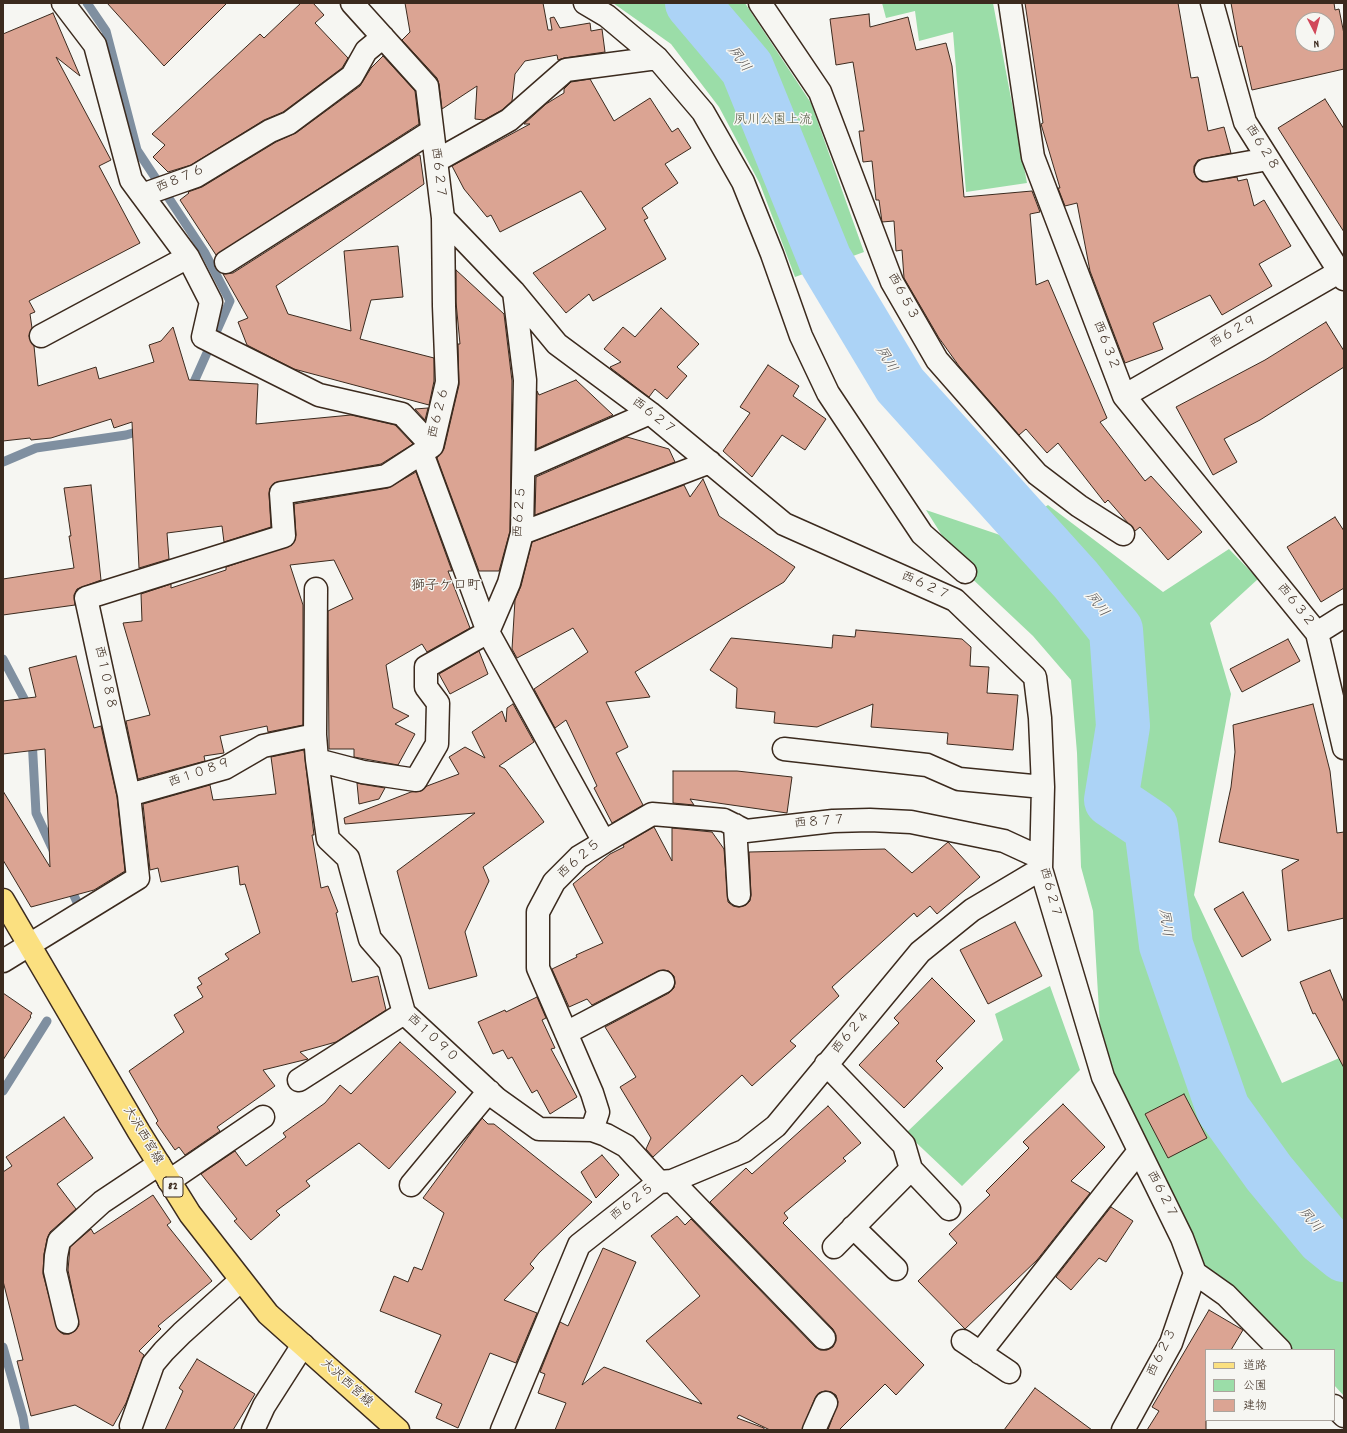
<!DOCTYPE html>
<meta charset="utf-8">
<style>
body{margin:0}
#map{position:relative;width:1347px;height:1433px;overflow:hidden;background:#f6f6f2;font-family:Dekko,"Klee One",sans-serif}
canvas{display:block}
.frame{position:absolute;inset:0;border:4px solid #3b2a1e;pointer-events:none}
.legend{position:absolute;left:1205px;top:1349px;width:130px;height:72px;box-sizing:border-box;background:#f6f6f2;border:1px solid #aba49d;margin:0;padding:5px 7px;list-style:none;font-size:12px;color:#3b2a1e}
.legend li{display:flex;align-items:center;gap:8px;height:20px}
.legend b{width:20px;border:1px solid #aba49d}
.north{position:absolute;left:1295px;top:12px;width:40px;height:40px;box-sizing:border-box;background:#f6f6f2;border:1px solid #aba49d;border-radius:50%;rotate:174deg;font-size:11px;font-weight:700;line-height:16px;text-align:center;color:#3b2a1e}
.north::after{content:'';display:block;margin:auto;width:14px;height:18px;background:#d1495b;clip-path:polygon(50% 0,100% 100%,50% 72%,0 100%)}
</style>
<div id="map">
<canvas width="1347" height="1433"></canvas>
<div class="frame"></div>
<ul class="legend">
<li><b style="height:5px;background:#fbe080"></b>道路</li>
<li><b style="height:11px;background:#9bdda8"></b>公園</li>
<li><b style="height:11px;background:#dba493"></b>建物</li>
</ul>
<div class="north">N</div>
</div>
<script>
const c = document.querySelector('canvas').getContext('2d');
c.lineJoin = 'round';
function paint(path, color) { c.fillStyle = color; c.fill(path, 'evenodd'); }
const toPath = rows => new Path2D(rows.map(r => 'M' + r).join(''));
function stroke(path, color, width, dash) { c.strokeStyle = color; c.lineWidth = width; c.lineCap = dash ? 'butt' : 'round'; c.setLineDash(dash || []); c.stroke(path); }
function label(font, color, halo, rows, align = 'center') {
  c.font = font + ' Dekko,"Klee One",sans-serif'; c.lineWidth = 3; c.setLineDash([]); c.textBaseline = 'middle'; c.strokeStyle = halo; c.fillStyle = color; for (const [text, x, y, turn = 0] of rows) {
    c.save(); c.translate(x, y); c.rotate((+turn || 0) * Math.PI / 180); c.textAlign = isNaN(turn) ? turn : align; if (halo) c.strokeText(text, 0, 0); c.fillText(text, 0, 0); c.restore();
  }
}
const green = toPath([
 [613,3,745,3,811,103,864,252,795,277,760,184,719,107,671,44],
 [882,3,993,3,1027,183,966,192,953,32,919,41,915,11,886,18],
 [1048,505,1163,592,1229,549,1258,579,1210,623,1231,694,1194,895,1282,1083,1344,1056,1344,1396,1334,1385,1334,1350,1292,1350,1195,1273,1103,1077,1093,911,1081,867,1077,753,1071,680,1033,636,965,572,926,510,1000,535],
 [1050,986,1080,1070,962,1186,906,1133,1003,1040,995,1014]
]);
const stream = toPath([
 [87,3,106,31,137,150,205,253,230,301,190,391],
 [3,462,36,448,126,435,143,430],
 [3,659,29,708],
 [32,738,36,813,54,852],
 [69,885,77,902],
 [3,1091,47,1021],
 [3,1347,23,1417,25,1430]
]);
const river = toPath([
 [692,3,747,68,825,260,900,385,1076,580,1116,630,1123,726,1111,800,1151,827,1166,945,1223,1109,1269,1173,1323,1238,1344,1255]
]);
const building = toPath([
 [107,3,227,3,164,66,107,3],
 [301,3,313,3,324,15,315,23,348,58,342,68,283,112,264,120,191,165,168,172,153,157,165,145,152,134,260,34,264,38,301,3],
 [405,3,543,3,548,30,552,30,550,18,554,17,560,28,590,23,591,31,602,29,605,52,564,58,558,60,557,55,525,61,515,74,512,101,502,110,484,120,475,119,477,86,442,109,439,84,437,78,402,40,410,32,405,3],
 [1025,3,1178,3,1191,78,1198,77,1208,131,1224,127,1231,153,1198,160,1194,166,1194,173,1197,178,1202,182,1237,177,1238,181,1247,179,1254,206,1264,200,1291,246,1259,264,1272,286,1222,315,1210,295,1153,323,1163,349,1125,363,1090,271,1077,203,1065,206,1058,188,1060,188,1041,124,1043,123,1025,3],
 [1231,3,1334,3,1335,10,1339,9,1344,34,1344,69,1252,90,1242,46,1239,47,1231,3],
 [1303,20,1327,20,1327,44,1303,44,1303,20],
 [53,13,80,76,56,57,111,160,99,166,140,243,29,301,35,312,30,314,32,328,29,336,34,346,38,386,96,367,99,379,154,362,149,345,161,341,173,327,189,380,258,384,256,424,351,415,395,425,413,444,381,464,274,483,270,488,269,494,271,527,224,542,222,526,167,533,169,559,139,568,132,422,114,428,111,419,51,438,31,440,30,438,3,441,3,34,53,13],
 [869,14,870,27,908,17,916,50,946,43,952,66,964,197,1032,191,1040,212,1030,214,1036,285,1048,280,1107,418,1100,422,1145,481,1151,476,1202,532,1168,560,1140,527,1135,531,1108,500,1105,503,1058,443,1047,453,1026,429,1019,435,959,366,939,338,904,278,902,250,896,251,894,221,882,222,879,200,876,200,872,161,863,162,859,131,864,131,853,62,836,65,830,19,869,14],
 [383,56,415,91,419,124,216,255,180,200,189,193,188,192,202,187,276,142,296,133,360,86,371,68,383,56],
 [590,79,614,121,650,98,672,132,678,128,691,148,665,164,678,183,642,208,648,218,644,220,666,259,593,301,589,294,566,313,533,273,606,229,581,191,500,232,491,215,487,217,464,189,452,166,530,124,524,124,546,104,564,93,564,89,571,82,590,79],
 [1325,99,1344,129,1344,232,1278,128,1325,99],
 [418,155,420,155,424,184,276,286,288,314,351,331,344,251,398,246,403,297,371,300,360,339,434,358,434,381,429,405,294,369,247,345,238,322,248,318,223,274,233,273,418,155],
 [456,270,504,314,512,381,510,531,499,571,479,571,437,458,444,449,459,385,458,344,460,344,456,302,456,270],
 [661,308,699,344,677,367,687,376,667,399,655,389,649,397,612,369,610,367,621,362,604,349,623,327,635,337,661,308],
 [1326,322,1344,351,1344,367,1260,420,1224,439,1237,462,1213,475,1176,407,1265,360,1326,322],
 [768,365,799,386,793,396,826,419,805,450,782,435,752,477,723,451,750,413,740,407,768,365],
 [576,380,613,415,536,449,537,391,539,395,576,380],
 [428,408,425,420,415,409,428,408],
 [627,437,669,449,675,462,535,515,536,477,627,437],
 [416,472,452,571,448,571,470,628,427,652,422,644,386,665,393,708,409,716,395,724,415,734,398,765,354,757,354,749,329,749,328,611,353,599,334,560,290,565,303,605,303,725,268,732,267,726,220,736,224,753,204,756,205,761,138,779,126,721,150,715,123,623,142,621,141,594,171,584,171,588,226,570,226,567,292,545,296,535,294,504,388,488,416,472],
 [703,479,719,516,795,567,784,582,635,672,650,697,606,702,628,747,616,753,643,805,612,823,594,788,597,786,566,720,555,728,534,689,588,652,573,628,517,658,512,649,515,600,521,586,532,542,684,485,690,497,703,479],
 [91,485,101,580,77,589,74,595,75,605,3,615,3,579,74,568,69,536,71,536,64,488,91,485],
 [1335,517,1344,531,1344,588,1321,602,1287,547,1335,517],
 [856,630,962,639,971,647,970,666,989,667,987,693,1018,695,1013,750,947,744,948,733,871,727,873,704,817,727,774,723,775,712,736,708,737,688,710,670,731,638,832,648,833,635,855,637,856,630],
 [1288,639,1300,661,1242,692,1230,669,1288,639],
 [479,651,488,674,450,694,439,674,479,651],
 [76,656,94,728,101,726,117,797,125,871,94,890,31,907,3,860,3,791,50,867,45,749,3,754,3,701,36,697,29,668,76,656],
 [513,704,534,742,499,766,505,769,544,822,483,867,489,881,465,932,477,976,429,989,397,871,475,813,345,824,344,818,411,792,421,791,427,786,459,774,449,757,465,747,485,758,472,732,502,711,506,722,507,708,513,704],
 [1313,704,1330,771,1337,833,1344,832,1344,918,1288,931,1282,870,1299,860,1219,842,1231,787,1235,752,1233,725,1313,704],
 [304,750,314,835,312,835,321,888,328,886,338,912,336,913,352,982,378,976,386,1010,336,1042,300,1052,308,1059,263,1070,275,1086,217,1127,220,1131,185,1155,179,1147,175,1150,156,1123,158,1121,129,1071,184,1032,174,1015,203,997,197,987,202,984,198,978,229,959,225,954,260,933,245,884,240,885,238,866,161,882,158,868,150,870,143,804,210,785,213,800,276,794,271,757,304,750],
 [673,771,737,771,792,777,787,813,690,799,694,805,673,803,673,771],
 [357,783,361,784,385,788,379,799,359,804,357,783],
 [654,827,672,861,672,828,712,832,724,849,728,902,733,906,739,907,746,905,750,901,751,895,749,852,885,849,912,873,948,842,980,877,937,914,930,906,917,917,914,913,832,987,839,996,790,1041,796,1046,752,1086,742,1075,653,1157,646,1149,651,1138,620,1087,636,1077,605,1027,669,993,674,988,675,983,674,976,669,971,664,970,658,971,592,1005,587,999,569,1007,552,969,577,957,576,955,603,943,573,884,610,854,624,847,623,845,654,827],
 [1243,892,1271,940,1242,957,1214,909,1243,892],
 [1015,922,1042,976,988,1004,960,950,1015,922],
 [1330,970,1344,1003,1344,1068,1315,1013,1313,1014,1300,982,1330,970],
 [932,978,975,1021,936,1061,943,1068,904,1108,859,1065,899,1023,894,1018,932,978],
 [3,993,32,1013,30,1016,31,1017,3,1060,3,993],
 [537,997,546,1018,542,1020,555,1048,551,1049,577,1097,550,1114,537,1090,532,1093,512,1057,508,1059,503,1050,493,1054,478,1022,505,1010,506,1012,537,997],
 [400,1042,456,1092,389,1169,359,1143,306,1181,310,1186,276,1211,280,1215,251,1240,234,1221,237,1219,201,1174,235,1151,246,1166,286,1137,283,1133,325,1103,340,1085,351,1094,400,1042],
 [1184,1094,1207,1138,1168,1158,1145,1114,1184,1094],
 [1063,1104,1105,1147,1071,1181,1090,1193,1037,1260,965,1329,918,1281,957,1243,949,1234,990,1195,986,1191,1029,1148,1023,1142,1063,1104],
 [828,1106,861,1143,843,1158,846,1161,784,1213,788,1218,783,1223,924,1365,896,1395,885,1384,839,1430,828,1430,838,1402,836,1395,831,1392,825,1391,819,1393,815,1398,802,1430,770,1430,739,1415,737,1418,764,1428,764,1430,555,1430,566,1403,538,1393,545,1374,540,1372,560,1322,568,1326,603,1248,636,1262,582,1385,604,1367,702,1404,646,1341,700,1296,651,1236,677,1216,685,1225,691,1219,815,1347,820,1350,827,1350,833,1347,836,1341,836,1335,833,1329,710,1202,746,1168,752,1174,828,1106],
 [64,1117,93,1158,57,1184,76,1209,50,1232,47,1239,44,1254,43,1274,58,1330,63,1334,69,1334,75,1331,79,1325,68,1270,70,1247,91,1229,94,1234,153,1195,171,1222,167,1225,212,1281,158,1326,161,1329,139,1351,144,1355,126,1403,113,1426,75,1405,31,1416,17,1361,23,1360,3,1281,3,1172,12,1166,6,1157,64,1117],
 [482,1118,488,1124,494,1124,592,1202,539,1253,530,1264,534,1268,504,1300,537,1313,516,1363,490,1353,458,1428,436,1418,442,1404,415,1392,441,1335,380,1311,394,1276,408,1282,414,1267,422,1270,444,1213,423,1198,482,1118],
 [602,1155,619,1175,596,1198,581,1172,602,1155],
 [1111,1207,1133,1221,1106,1262,1099,1258,1071,1290,1056,1277,1111,1207],
 [1209,1310,1243,1330,1231,1350,1206,1350,1206,1430,1147,1430,1159,1411,1152,1407,1209,1310],
 [197,1359,255,1394,233,1430,165,1430,183,1391,179,1388,197,1359],
 [1035,1388,1092,1430,1004,1430,1035,1388]
]);
const minor = toPath([
 [63,3,95,45,131,180,142,195,196,176,270,131,289,123,352,76,366,51,383,37],
 [352,3,427,86,443,218,514,292,557,344,650,413,784,524,955,600,1035,677,1040,718,1043,787,1041,869,1103,1077,1182,1238,1195,1273,1226,1295,1280,1350],
 [585,3,607,16,657,58,703,112,743,182,772,254,801,336,828,393,922,534,965,572],
 [760,3,820,92,892,282,937,360,1037,474,1079,506,1123,534],
 [1010,3,1033,157,1124,396,1317,633],
 [1212,3,1245,122,1344,279],
 [436,161,509,120,566,70,657,58],
 [1206,170,1268,159],
 [142,195,188,257,211,302,203,337,319,395,402,414,432,446],
 [226,262,432,131],
 [514,292,525,380,522,533,509,583,488,632,604,842,579,857,554,882,538,912,538,968,592,1093,598,1112,592,1130],
 [41,336,188,257],
 [1124,396,1344,269],
 [524,468,650,413],
 [522,533,710,462],
 [316,589,315,735,317,760,328,839,348,858,370,939,390,962,404,1013,497,1099,539,1129,592,1130,606,1135,626,1146,659,1182],
 [1344,616,1317,633,1344,748],
 [784,749,927,765,959,779,1043,787],
 [317,760,363,772,416,780,437,744,438,703,426,687,426,667,488,632,422,453],
 [129,795,225,768,263,746,315,735],
 [735,825,739,895],
 [604,842,652,814,724,820,746,831,833,821,870,820,911,822,1004,841,1041,858],
 [3,961,138,878,129,795,86,598,284,536,281,493,386,476,432,446,447,382,444,306,443,218],
 [566,1033,663,982],
 [826,1064,904,1145,911,1169,834,1247],
 [299,1080,404,1013],
 [911,1169,949,1209],
 [169,1181,263,1117],
 [672,1181,824,1338],
 [659,1182,672,1181,744,1151,776,1126,920,952,972,910,1041,869],
 [411,1185,489,1091],
 [853,1227,896,1269],
 [67,1322,55,1271,56,1256,59,1241,102,1202,159,1164],
 [963,1341,1009,1372],
 [980,1353,1139,1151],
 [1334,1406,1344,1416],
 [131,1426,153,1364,164,1351,182,1333,241,1280],
 [253,1430,264,1406,303,1345],
 [502,1430,579,1245,659,1182],
 [814,1430,826,1403],
 [1123,1430,1171,1343,1195,1273]
]);
const major = toPath([
 [3,900,139,1132,190,1214,268,1314,398,1430]
]);
const shields = [
 [173,1187,20]
];
const shieldNames = [
 ["82",173,1187]
];
const parkNames = [
 ["夙川公園上流",773,121]
];
const streetNames = [
 ["西６２８",1261,148,58],
 ["西６２７",437,173,83],
 ["西８７６",181,180,-23],
 ["西６５３",902,297,62],
 ["西６２９",1234,333,-30],
 ["西６３２",1105,346,69],
 ["西６２６",440,413,-76],
 ["西６２７",653,417,38],
 ["西６２５",521,512,-86],
 ["西６２７",925,587,24],
 ["西６３２",1295,606,51],
 ["西１０８８",104,678,78],
 ["西１０８９",200,774,-19],
 ["西８７７",820,823,-5],
 ["西６２５",580,860,-41],
 ["西６２７",1049,893,75],
 ["西６２４",852,1033,-50],
 ["西１０９０",432,1039,43],
 ["大沢西宮線",142,1136,59],
 ["西６２７",1161,1195,63],
 ["西６２５",633,1203,-38],
 ["西６２３",1163,1353,-64],
 ["大沢西宮線",346,1384,42]
];
const waterNames = [
 ["夙川",738,60,54],
 ["夙川",885,360,59],
 ["夙川",1096,605,52],
 ["夙川",1164,923,82],
 ["夙川",1309,1221,50]
];
const neighbourhoodNames = [
 ["獅子ケ口町",446,587]
];
paint(green, '#9bdda8');
stroke(stream, '#7f8fa0', 9);
stroke(river, '#acd3f6', 54);
paint(building, '#dba493');
stroke(building, '#3b2a1e', 1);
stroke(minor, '#3b2a1e', 25);
stroke(major, '#3b2a1e', 25);
stroke(minor, '#f6f6f2', 22);
stroke(major, '#fbe080', 22);
for (const [x, y, w] of shields) { const box = new Path2D(); box.roundRect(x - w / 2, y - 10, w, 20, 3); c.fillStyle = '#f6f6f2'; c.fill(box); stroke(box, '#3b2a1e', 1); }
label('bold 12px', '#3b2a1e', null, shieldNames);
label('13px', '#535740', '#f6f6f2', parkNames);
label('13px', '#3b2a1e', '#f6f6f2', streetNames);
label('italic 14px', '#575454', '#f6f6f2', waterNames);
label('14px', '#3b2a1e', '#f6f6f2', neighbourhoodNames);
</script>
